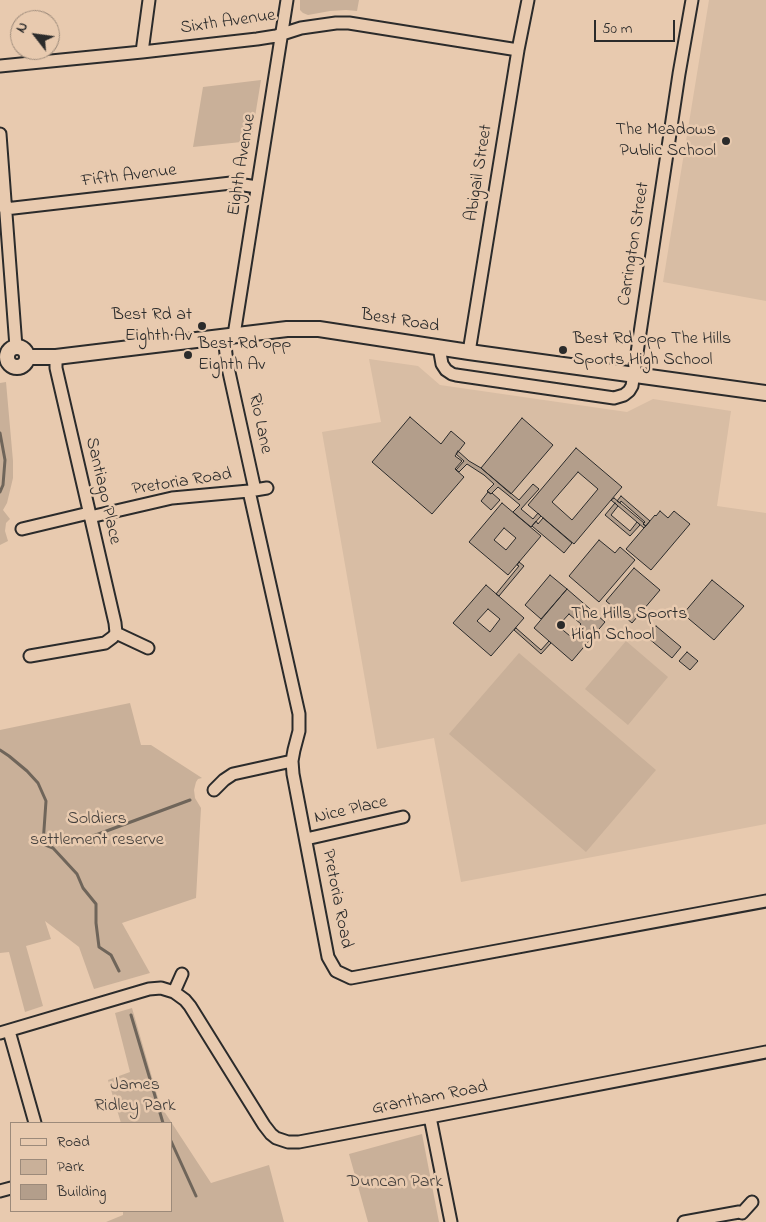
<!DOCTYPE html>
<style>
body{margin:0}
#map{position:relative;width:766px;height:1222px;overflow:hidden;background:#e8caaf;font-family:"Indie Flower",sans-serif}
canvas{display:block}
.legend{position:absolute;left:10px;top:1122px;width:162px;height:90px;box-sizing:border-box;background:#e8caaf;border:1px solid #9c8a7a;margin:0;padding:6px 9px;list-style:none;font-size:15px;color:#2b2b2b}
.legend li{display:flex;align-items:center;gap:10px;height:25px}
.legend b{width:25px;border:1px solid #9c8a7a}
.north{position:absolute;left:10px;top:10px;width:50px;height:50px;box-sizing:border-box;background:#e8caaf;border:1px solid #9c8a7a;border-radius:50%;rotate:300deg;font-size:14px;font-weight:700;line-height:20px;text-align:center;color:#2b2b2b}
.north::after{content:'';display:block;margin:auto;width:18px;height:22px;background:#2b2b2b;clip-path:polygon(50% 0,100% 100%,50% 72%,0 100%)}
.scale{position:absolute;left:594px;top:20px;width:81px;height:22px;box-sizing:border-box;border:2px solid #2b2b2b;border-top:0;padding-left:6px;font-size:15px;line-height:18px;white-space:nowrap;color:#2b2b2b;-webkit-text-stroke:4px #e8caaf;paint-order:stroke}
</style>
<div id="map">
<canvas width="766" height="1222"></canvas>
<ul class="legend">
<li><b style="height:6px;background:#e8caaf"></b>Road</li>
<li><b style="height:14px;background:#c9b099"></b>Park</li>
<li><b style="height:14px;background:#b39e8b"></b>Building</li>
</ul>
<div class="north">N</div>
<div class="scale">50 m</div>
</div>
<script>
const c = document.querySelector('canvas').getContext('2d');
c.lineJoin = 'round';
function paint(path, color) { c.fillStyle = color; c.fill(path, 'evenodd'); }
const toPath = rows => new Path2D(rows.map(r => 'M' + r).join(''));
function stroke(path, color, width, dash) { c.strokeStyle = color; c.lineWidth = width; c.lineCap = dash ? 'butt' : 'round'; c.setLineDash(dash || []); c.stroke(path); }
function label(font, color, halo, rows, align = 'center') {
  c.font = font + ' "Indie Flower",sans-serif'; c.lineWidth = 5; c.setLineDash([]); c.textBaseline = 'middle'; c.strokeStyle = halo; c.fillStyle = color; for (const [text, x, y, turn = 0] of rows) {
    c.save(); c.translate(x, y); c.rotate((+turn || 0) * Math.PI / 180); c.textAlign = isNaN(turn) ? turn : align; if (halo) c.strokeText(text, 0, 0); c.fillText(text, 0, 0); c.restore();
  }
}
const built = toPath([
 [709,0,766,0,766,301,663,282],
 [369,359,418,366,440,385,627,412,653,399,731,411,717,506,766,513,766,824,461,882,434,738,377,749,322,432,381,422]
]);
const green = toPath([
 [300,0,359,0,357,11,346,10,330,11,308,15,303,13,300,10],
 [261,80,251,141,193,147,203,87],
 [6,382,13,461,13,478,7,503,3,510,10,519,6,523,5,531,8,541,0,545,0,383],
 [626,641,668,677,628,725,585,689],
 [519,653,656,770,586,852,449,734],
 [130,703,141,745,151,745,202,778,198,779,196,782,194,790,195,798,201,808,196,898,122,923,150,973,94,989,79,947,45,921,51,939,26,946,43,1006,25,1012,9,952,0,953,0,730],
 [132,1008,160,1105,211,1183,269,1165,284,1222,106,1222,123,1215,123,1211,171,1211,171,1123,121,1123,108,1080,130,1072,115,1013],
 [422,1134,439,1222,368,1222,349,1154]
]);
const stream = toPath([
 [0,433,5,460,3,485,0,492],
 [0,750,9,756,27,771,38,783,46,801,43,844,53,848,77,874,83,888,96,904,96,923,99,947,111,955,119,971],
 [93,836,190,800],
 [131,1015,163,1123],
 [171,1141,196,1196]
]);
const building = toPath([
 [410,417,441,444,451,431,465,443,455,456,462,461,455,469,464,477,432,514,372,462,410,417],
 [522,418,553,445,511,494,481,468,522,418],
 [576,448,622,487,574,544,528,505,576,448],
 [578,472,598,489,572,520,552,502,578,472],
 [458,451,469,461,481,468,519,500,533,484,539,489,521,509,533,519,538,513,541,516,531,527,513,512,520,505,508,495,498,487,491,494,487,491,494,484,484,475,467,464,459,472,456,470,464,461,456,454,458,451],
 [488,492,491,494,492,493,500,500,491,510,481,501,488,492],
 [621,496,650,521,646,526,643,524,645,522,621,501,620,503,617,501,621,496],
 [614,498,644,523,643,524,646,526,644,528,611,500,614,498],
 [502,503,541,536,508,575,469,542,502,503],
 [504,528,516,538,506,550,494,540,504,528],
 [615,503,618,506,611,515,630,531,637,522,640,525,630,536,605,515,615,503],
 [660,511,668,518,674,511,690,524,651,570,626,549,655,515,656,516,660,511],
 [543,518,572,543,564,553,532,526,536,521,538,524,543,518],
 [599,540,615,553,620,547,635,560,599,602,569,576,599,540],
 [519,562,524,566,499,596,496,594,519,566,517,565,519,562],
 [634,568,660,590,632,623,606,601,634,568],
 [550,575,567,589,541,619,525,605,550,575],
 [712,580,744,606,714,640,683,614,712,580],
 [486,585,524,618,491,656,453,623,486,585],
 [488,609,500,619,490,632,477,621,488,609],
 [567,589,605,622,572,661,534,628,567,589],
 [569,614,581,624,570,636,558,626,569,614],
 [656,626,681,647,672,658,647,637,656,626],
 [516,628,541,650,549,641,551,643,541,654,514,630,516,628],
 [687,652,698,661,690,670,679,661,687,652]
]);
const minor = toPath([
 [142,52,149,0],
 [0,66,142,52,257,39,276,36,301,28,336,23,349,23,518,50],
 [0,134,16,347],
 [5,209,231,183,257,187],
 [234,335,287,0],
 [224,336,227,363,255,490],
 [439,347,442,364,446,370,452,374,456,375,614,398,624,395,629,391,632,386,679,74,692,0],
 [469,352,518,50,528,0],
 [249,491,299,714,299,731,294,750,292,761,293,774,328,957,336,971,351,978,766,901],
 [90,517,172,498,249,491,267,488],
 [22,529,89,513],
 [116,633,148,648],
 [30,656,105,643,113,637,116,633,115,623,56,368,56,357],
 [214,790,224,780,233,774,292,761],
 [306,839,403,817],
 [174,992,182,974],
 [9,1031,35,1123],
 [0,1033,149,989,161,988,174,992,185,1000,190,1006,264,1125,271,1134,276,1138,288,1142,299,1142,430,1117,766,1052],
 [430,1117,451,1222],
 [0,1191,11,1188],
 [684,1222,739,1212,742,1213,752,1202]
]);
const major = toPath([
 '7 357a10 10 0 1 1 20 0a10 10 0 1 1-20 0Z',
 [27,357,56,357,287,329,319,329,469,352,766,393]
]);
const markers = [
 [726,141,5,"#2b2b2b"],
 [202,326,5,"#2b2b2b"],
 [563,350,5,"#2b2b2b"],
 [188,355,5,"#2b2b2b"],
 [561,625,5,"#2b2b2b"]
];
const streetNames = [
 ["Sixth Avenue",228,23,-8],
 ["Eighth Avenue",243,165,-81],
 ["Abigail Street",480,173,-81],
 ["Fifth Avenue",129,177,-7],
 ["Carrington Street",635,244,-81],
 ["Best Road",400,322,9],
 ["Rio Lane",259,424,78],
 ["Pretoria Road",182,483,-9],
 ["Santiago Place",102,491,77],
 ["Nice Place",351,811,-13],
 ["Pretoria Road",336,899,79],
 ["Grantham Road",430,1099,-11]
];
const poiNames = [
 ["The Meadows",716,131,"right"],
 ["Public School",716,152,"right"],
 ["Best Rd at",192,316,"right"],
 ["Eighth Av",192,337,"right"],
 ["Best Rd opp The Hills",573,340],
 ["Sports High School",573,361],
 ["Best Rd opp",198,345],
 ["Eighth Av",198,366],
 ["The Hills Sports",571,615],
 ["High School",571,636]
];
const parkNames = [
 ["Soldiers",97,820],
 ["settlement reserve",97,841],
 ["James",135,1086],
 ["Ridley Park",135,1107],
 ["Duncan Park",395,1183]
];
paint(built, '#d8bda4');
paint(green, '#c9b099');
stroke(stream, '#6f655a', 3);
paint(building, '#b39e8b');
stroke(building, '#2b2b2b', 1);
stroke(minor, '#2b2b2b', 15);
stroke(major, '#2b2b2b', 18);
stroke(minor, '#e8caaf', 11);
stroke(major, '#e8caaf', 14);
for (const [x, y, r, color] of markers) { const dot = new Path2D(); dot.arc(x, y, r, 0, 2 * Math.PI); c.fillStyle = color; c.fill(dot); stroke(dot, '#e8caaf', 2); }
label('18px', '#2b2b2b', '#e8caaf', streetNames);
label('18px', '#2b2b2b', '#e8caaf', poiNames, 'left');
label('18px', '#433f3c', '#e8caaf', parkNames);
</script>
